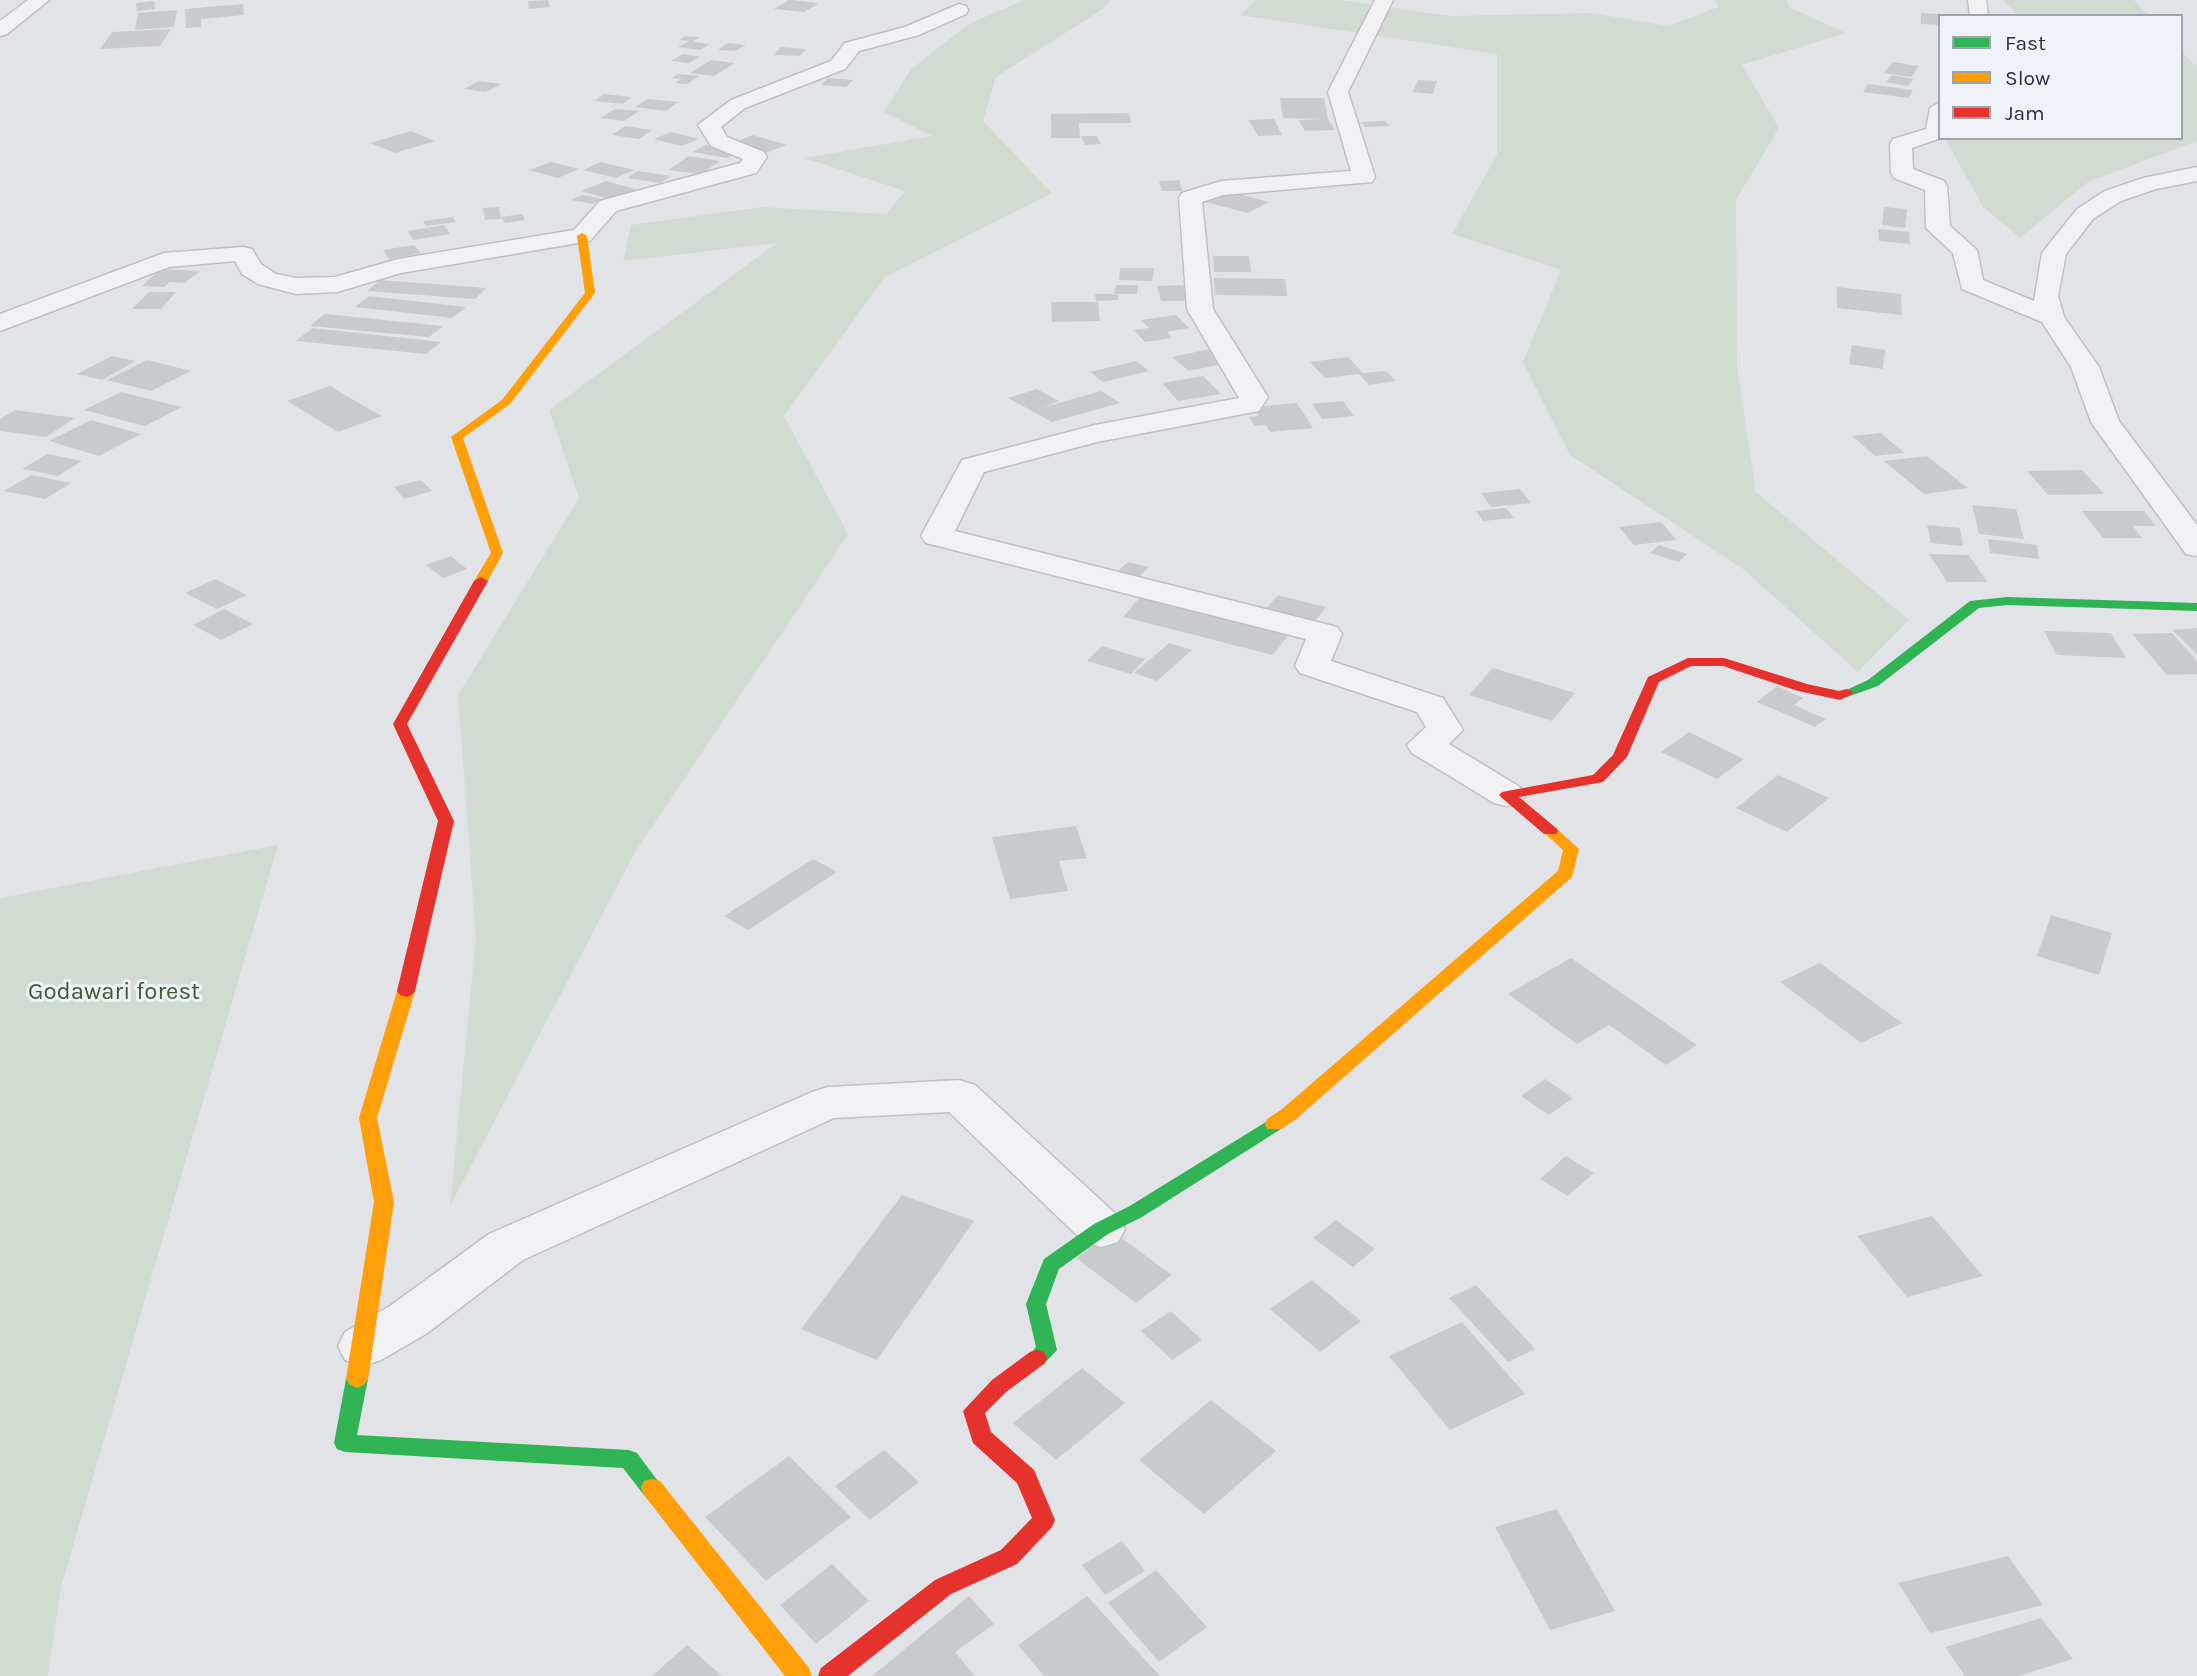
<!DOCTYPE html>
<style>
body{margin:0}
#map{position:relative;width:2197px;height:1676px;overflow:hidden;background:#e2e3e7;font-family:Karla,sans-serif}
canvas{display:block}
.legend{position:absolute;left:1938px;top:14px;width:245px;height:126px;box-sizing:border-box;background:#eef2f7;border:2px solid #9ea4af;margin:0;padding:9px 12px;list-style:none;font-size:21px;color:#262f42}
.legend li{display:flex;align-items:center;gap:14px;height:35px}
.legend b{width:35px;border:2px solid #9ea4af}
</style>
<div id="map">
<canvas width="2197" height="1676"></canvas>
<ul class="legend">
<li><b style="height:9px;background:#30b455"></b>Fast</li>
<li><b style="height:9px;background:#ff9f0a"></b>Slow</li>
<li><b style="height:9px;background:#e5322d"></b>Jam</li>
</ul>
</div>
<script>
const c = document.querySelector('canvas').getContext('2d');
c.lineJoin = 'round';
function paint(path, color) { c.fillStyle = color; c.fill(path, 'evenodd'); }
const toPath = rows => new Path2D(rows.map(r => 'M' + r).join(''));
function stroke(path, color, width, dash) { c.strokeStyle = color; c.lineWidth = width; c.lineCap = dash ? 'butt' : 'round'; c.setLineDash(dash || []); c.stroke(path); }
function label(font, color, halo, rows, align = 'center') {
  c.font = font + ' Karla,sans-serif'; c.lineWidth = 6; c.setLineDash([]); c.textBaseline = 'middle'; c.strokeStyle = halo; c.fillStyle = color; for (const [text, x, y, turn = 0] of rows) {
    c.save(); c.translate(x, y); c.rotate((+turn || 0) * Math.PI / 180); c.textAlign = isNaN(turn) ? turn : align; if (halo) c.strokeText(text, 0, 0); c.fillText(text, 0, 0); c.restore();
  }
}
const green = toPath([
 [1024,0,1111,0,1103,9,996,77,983,121,1052,193,885,277,784,416,848,534,634,854,450,1206,476,937,458,695,579,498,549,410,777,243,623,261,631,225,762,207,886,214,905,191,804,158,932,136,884,112,911,69,969,24],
 [1256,0,1341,0,1449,16,1592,13,1669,26,1718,7,1715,0,1787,0,1789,7,1846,33,1742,65,1779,128,1736,200,1737,366,1756,492,1909,620,1858,672,1743,569,1570,455,1523,362,1561,270,1452,234,1497,155,1497,54,1240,15],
 [2003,0,2134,0,2149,16,2018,16],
 [2181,51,2197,67,2197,141,2088,182,2020,238,1983,207,1945,138,2181,138],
 [278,845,61,1587,48,1676,0,1676,0,898]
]);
const building = toPath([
 [548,0,550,7,529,9,528,1],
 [789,0,792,0,819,3,804,12,774,9],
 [154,1,155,9,137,11,136,3],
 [243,4,244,15,201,19,201,27,186,28,185,9],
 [177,10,174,27,135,30,138,13],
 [1921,13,1940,14,1940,25,1921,24],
 [171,29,160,46,100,49,112,32],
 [686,36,699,37,693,42,710,44,700,50,678,47,689,41,679,40],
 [728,43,746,45,735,51,718,50],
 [781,47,806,49,800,56,774,55],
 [683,54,700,57,688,63,671,61],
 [711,60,735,63,714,76,690,73],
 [1893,62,1919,66,1911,77,1884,73],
 [678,74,699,76,687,84,675,83,681,79,672,78],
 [1892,75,1914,79,1907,86,1886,82],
 [828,78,853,80,846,87,821,85],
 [1418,80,1437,81,1433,94,1413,92],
 [479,81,501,84,486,92,464,89],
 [1868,84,1913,90,1909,98,1863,92],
 [604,94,632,97,623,104,594,101],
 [1280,98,1324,98,1328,119,1335,130,1305,131,1298,120,1321,119,1283,118],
 [647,99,678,102,666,111,635,107],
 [615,109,639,111,624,121,600,118],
 [1129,113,1131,123,1079,123,1080,138,1051,138,1051,114],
 [1274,119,1282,135,1258,136,1249,120],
 [1385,121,1389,126,1365,127,1362,122],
 [625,126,652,130,639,139,612,135],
 [411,131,435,141,395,153,370,143],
 [671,132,699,139,682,146,654,139],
 [753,135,787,145,765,153,732,143],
 [1081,136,1097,136,1101,144,1085,145],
 [706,145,739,152,727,158,693,152],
 [689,156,720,161,701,174,668,170],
 [551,162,579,169,558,178,529,170],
 [601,162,634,170,616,178,583,170],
 [638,171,671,176,660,183,627,178],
 [1179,180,1182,191,1162,191,1159,181],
 [606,181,642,191,617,201,581,191],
 [1227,191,1269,202,1248,213,1206,202],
 [582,195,604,199,593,204,571,200],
 [499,207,501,219,485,220,483,208],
 [1884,207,1907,209,1905,228,1882,225],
 [522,214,525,220,505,223,501,217],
 [453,217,456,222,426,226,423,221],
 [444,225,450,234,413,240,408,231],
 [1878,229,1909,232,1910,244,1879,241],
 [414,245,421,253,389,259,383,250],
 [1213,256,1249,256,1251,272,1214,272],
 [1120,268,1154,268,1152,281,1119,280],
 [161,269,200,271,185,283,170,282,164,287,142,286],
 [1214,278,1285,279,1287,296,1215,295],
 [380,280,486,288,475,299,367,291],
 [1116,285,1138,285,1137,294,1114,294],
 [1187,285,1190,301,1161,301,1157,286],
 [1837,287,1901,294,1902,315,1837,308],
 [149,292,176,292,161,309,132,309],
 [1095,294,1112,294,1118,295,1118,300,1096,301],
 [369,296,466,307,452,318,355,307],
 [1051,302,1098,302,1100,321,1052,322],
 [325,314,443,326,429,337,310,326],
 [1176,315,1189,328,1167,332,1172,338,1145,342,1134,330,1149,328,1141,320],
 [312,328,441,342,426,354,296,341],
 [1852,345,1885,350,1883,369,1849,364],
 [1210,349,1227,363,1189,371,1172,357],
 [112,356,136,361,102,380,77,374],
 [1348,357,1363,373,1386,371,1396,381,1369,385,1359,374,1325,378,1310,362],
 [147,360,191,371,151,391,107,380],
 [1136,361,1149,371,1103,382,1090,372],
 [1203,376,1221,394,1178,401,1162,383],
 [330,386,357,402,382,416,338,432,287,401],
 [1037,389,1059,401,1041,408,1101,391,1120,403,1052,422,1008,398],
 [121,392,182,407,145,426,84,410],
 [1343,401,1354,416,1322,419,1312,404],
 [1297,403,1313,428,1270,432,1266,425,1255,426,1249,417,1259,416,1254,407],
 [15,410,75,418,46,437,0,431,0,419],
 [91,420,141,434,99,456,49,441],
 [1881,433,1904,453,1875,456,1852,436],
 [47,454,82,461,58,476,22,469],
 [1927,456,1968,488,1924,494,1884,461],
 [2082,470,2104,494,2048,495,2027,471],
 [31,475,71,483,45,499,4,491],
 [421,480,432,491,404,499,394,487],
 [1520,489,1531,503,1491,507,1481,493],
 [1972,505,2016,509,2024,539,1979,534],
 [1506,508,1514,518,1483,521,1476,511],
 [2082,511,2144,511,2156,526,2133,526,2142,538,2103,538],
 [1661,522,1677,540,1634,545,1619,527],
 [1927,525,1960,528,1963,546,1931,543],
 [1988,539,2037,545,2039,559,1990,553],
 [1659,545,1687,554,1679,562,1650,553],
 [1929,554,1969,555,1987,582,1947,582],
 [451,556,467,569,443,578,426,565],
 [1128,562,1149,567,1134,582,1112,576],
 [215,579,247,595,217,609,185,593],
 [1278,595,1326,607,1311,626,1262,613],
 [1141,596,1290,633,1273,655,1123,617],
 [224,609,253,624,221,640,193,625],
 [2197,628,2197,654,2172,630],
 [2044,631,2111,633,2126,658,2057,655],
 [2172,633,2197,661,2197,674,2167,675,2132,634],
 [1169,643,1192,650,1157,681,1134,673],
 [1102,646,1145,659,1131,674,1087,661],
 [1493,668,1575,693,1552,721,1469,695],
 [1777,686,1803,698,1794,705,1826,719,1815,727,1757,702],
 [1689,732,1744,759,1717,779,1661,752],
 [1778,775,1829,798,1787,832,1736,808],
 [1076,826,1087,858,1059,861,1068,891,1010,899,992,837],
 [813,859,837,872,748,930,724,916],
 [2051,915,2112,933,2099,975,2037,956],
 [1571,958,1697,1045,1666,1065,1609,1025,1577,1044,1508,994],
 [1820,963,1902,1023,1861,1043,1780,982],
 [1545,1079,1573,1098,1549,1115,1521,1096],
 [1566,1156,1594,1173,1568,1196,1540,1179],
 [902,1195,974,1221,877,1360,801,1329],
 [1932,1216,1983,1276,1907,1297,1857,1236],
 [1336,1220,1375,1249,1353,1267,1313,1238],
 [1112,1231,1172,1275,1136,1303,1076,1258],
 [1312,1280,1361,1321,1320,1352,1270,1309],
 [1476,1285,1535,1349,1508,1362,1449,1298],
 [1171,1311,1202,1340,1172,1360,1141,1331],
 [1462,1322,1525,1394,1450,1430,1389,1356],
 [1082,1368,1125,1403,1056,1460,1013,1423],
 [1211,1400,1276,1451,1204,1514,1139,1460],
 [884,1450,919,1482,870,1520,835,1486],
 [789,1456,851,1517,766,1581,705,1517],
 [1557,1509,1615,1611,1550,1630,1495,1527],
 [1122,1541,1145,1571,1105,1595,1082,1565],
 [2008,1556,2043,1605,1930,1633,1898,1583],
 [832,1564,869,1601,816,1644,780,1605],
 [1156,1570,1207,1627,1159,1662,1108,1603],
 [969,1596,994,1624,955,1652,975,1676,872,1676],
 [1087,1596,1160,1676,1044,1676,1018,1645],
 [2041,1618,2073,1659,2018,1676,1965,1676,1945,1647],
 [687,1645,722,1676,652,1676]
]);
const street = toPath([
 [28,0,49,0,7,34,0,36,0,21,28,0],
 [1375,0,1393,0,1348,92,1375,177,1372,182,1223,195,1202,202,1213,309,1268,397,1259,411,1097,442,984,472,955,531,1337,627,1342,634,1331,661,1443,698,1463,730,1449,744,1520,787,1526,795,1520,803,1507,806,1494,803,1412,753,1407,745,1426,727,1417,712,1300,673,1295,666,1306,639,926,543,921,536,962,460,1095,425,1239,398,1187,309,1179,198,1182,193,1221,181,1351,171,1328,92,1375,0],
 [1968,0,1986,0,1988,16,1970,16,1968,0],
 [959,4,966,6,968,10,966,14,919,35,859,51,845,69,745,108,721,127,727,137,764,152,767,157,756,173,616,211,590,241,401,273,337,292,296,294,258,284,242,274,235,261,169,267,0,331,0,314,164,253,243,247,252,249,261,264,276,274,296,278,335,277,398,259,574,230,600,201,740,163,743,159,711,146,698,125,731,100,831,61,845,43,905,27,959,4],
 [1940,102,1941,138,1912,148,1913,169,1944,181,1947,186,1950,226,1977,250,1983,280,2034,301,2042,253,2077,209,2105,191,2143,178,2197,167,2197,181,2156,189,2121,201,2093,219,2066,254,2058,296,2064,317,2099,367,2119,421,2197,525,2197,556,2186,554,2091,422,2071,367,2042,322,1962,289,1953,253,1926,228,1925,190,1894,178,1891,173,1890,144,1893,139,1926,129,1930,108,1940,102],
 [959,1080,975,1085,1118,1216,1125,1229,1118,1242,1101,1247,1084,1242,949,1112,834,1118,523,1260,426,1334,381,1360,363,1366,345,1360,338,1346,345,1332,390,1306,489,1234,812,1092,828,1087,959,1080]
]);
const fast = toPath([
 [2007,597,2197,603,2197,611,2007,605,1979,608,1878,686,1847,697,1840,693,1868,680,1970,601,2007,597],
 [1274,1117,1281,1119,1283,1124,1281,1129,1142,1217,1108,1234,1059,1269,1046,1304,1057,1350,1044,1364,1037,1366,1030,1364,1027,1358,1036,1347,1026,1304,1044,1259,1094,1224,1128,1207,1274,1117],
 [357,1370,364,1373,368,1379,357,1435,629,1450,637,1453,663,1488,660,1495,652,1497,644,1495,623,1468,345,1452,337,1449,334,1443,346,1379,350,1373,357,1370]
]);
const slow = toPath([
 [582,233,587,236,595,293,510,404,463,438,503,553,486,584,476,584,474,581,491,553,451,437,502,400,585,293,577,236,582,233],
 [1550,826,1556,828,1579,849,1572,877,1295,1120,1281,1129,1267,1129,1265,1124,1267,1119,1281,1110,1558,871,1563,850,1542,831,1550,826],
 [406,985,412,987,415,991,377,1118,394,1202,368,1379,364,1385,357,1388,350,1385,346,1379,374,1202,359,1118,397,991,400,987,406,985],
 [652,1479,660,1481,809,1668,812,1676,785,1676,644,1495,641,1488,644,1481,652,1479]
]);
const jam = toPath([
 [481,577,488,581,407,724,454,821,415,991,412,995,406,997,400,995,397,991,438,821,393,724,474,581,481,577],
 [1688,658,1724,658,1807,684,1839,691,1847,689,1854,693,1840,700,1798,691,1723,666,1691,666,1659,682,1627,757,1603,782,1519,797,1556,828,1558,831,1556,834,1544,834,1502,798,1499,795,1502,792,1593,775,1613,755,1648,677,1688,658],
 [1037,1350,1044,1352,1047,1358,1044,1364,1006,1392,985,1413,991,1432,1034,1470,1055,1520,1052,1527,1017,1564,951,1594,848,1676,818,1676,821,1668,935,1580,1001,1550,1032,1518,1017,1483,973,1443,963,1411,992,1380,1030,1352,1037,1350]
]);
const parkNames = [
 ["Godawari forest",114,992]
];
paint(green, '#d2dbd1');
paint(building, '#cacbcf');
stroke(street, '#c0c1c5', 3);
paint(street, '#f1f1f3');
paint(fast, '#30b455');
paint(slow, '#ff9f0a');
paint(jam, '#e5322d');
label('24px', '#395f32', '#eef2f7', parkNames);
</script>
